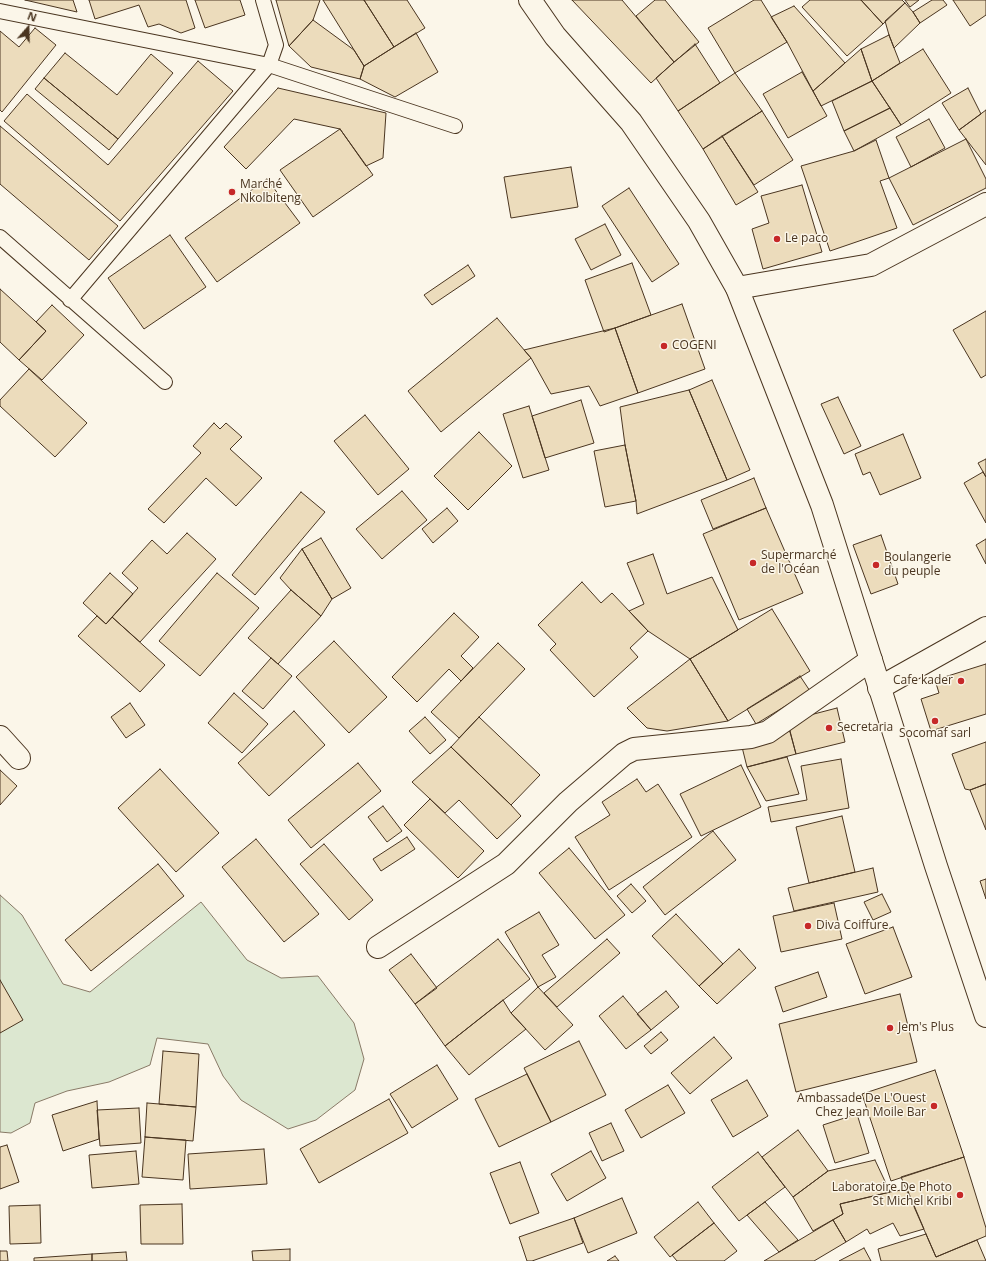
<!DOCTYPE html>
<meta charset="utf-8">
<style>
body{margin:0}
#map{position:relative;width:986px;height:1261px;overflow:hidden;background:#fbf6e9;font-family:"Open Sans",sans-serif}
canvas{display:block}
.north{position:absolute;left:8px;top:8px;width:40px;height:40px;-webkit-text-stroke:3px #fbf6e9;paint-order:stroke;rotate:20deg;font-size:11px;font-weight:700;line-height:16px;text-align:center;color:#4a3520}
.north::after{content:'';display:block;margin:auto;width:14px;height:18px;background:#4a3520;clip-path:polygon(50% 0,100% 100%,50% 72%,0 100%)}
</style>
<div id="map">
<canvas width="986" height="1261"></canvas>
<div class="north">N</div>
</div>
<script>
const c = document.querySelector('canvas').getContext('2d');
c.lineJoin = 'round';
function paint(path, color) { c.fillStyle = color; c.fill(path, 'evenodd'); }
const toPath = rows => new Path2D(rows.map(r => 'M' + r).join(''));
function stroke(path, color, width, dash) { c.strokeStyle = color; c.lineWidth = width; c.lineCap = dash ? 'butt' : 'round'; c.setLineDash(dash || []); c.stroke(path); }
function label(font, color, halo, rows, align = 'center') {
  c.font = font + ' "Open Sans",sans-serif'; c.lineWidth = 3; c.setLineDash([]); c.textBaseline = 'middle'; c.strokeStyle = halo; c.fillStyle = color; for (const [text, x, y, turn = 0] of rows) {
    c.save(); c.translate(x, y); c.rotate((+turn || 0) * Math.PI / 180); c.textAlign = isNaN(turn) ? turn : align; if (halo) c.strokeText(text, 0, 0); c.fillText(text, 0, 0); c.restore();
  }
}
const green = toPath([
 [0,895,22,915,63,984,90,992,201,902,247,960,281,978,318,976,354,1023,364,1059,355,1090,316,1120,288,1129,241,1100,223,1076,208,1044,157,1038,150,1065,109,1082,67,1091,35,1103,30,1123,11,1133,0,1132,0,895]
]);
const building = toPath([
 [25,0,73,0,77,12,25,0],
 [89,0,186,0,195,28,181,33,159,24,148,27,139,5,95,19,89,0],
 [195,0,240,0,245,15,205,28,195,0],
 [276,0,320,0,313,20,289,46,276,0],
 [323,0,364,0,394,47,364,66,323,0],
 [364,0,407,0,425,28,394,47,364,0],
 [572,0,622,0,674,62,651,83,572,0],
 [655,0,665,0,699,42,674,62,636,16,655,0],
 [754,0,761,0,787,42,735,73,708,28,754,0],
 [810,0,861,0,883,24,847,56,802,7,810,0],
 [861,0,902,0,905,3,883,24,861,0],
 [905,0,919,0,910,7,905,0],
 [932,0,943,0,947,5,920,23,913,12,932,0],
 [953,0,986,0,986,15,970,26,953,0],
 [905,3,913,12,920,23,894,48,889,35,885,21,905,3],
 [794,6,845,63,813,91,787,42,771,17,794,6],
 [313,20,354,50,364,66,360,79,311,67,289,46,313,20],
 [35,28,56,45,2,112,0,110,0,31,19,47,35,28],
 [416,33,438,72,395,97,360,79,364,66,416,33],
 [889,35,900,63,872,81,861,49,889,35],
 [695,44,720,83,678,111,656,78,695,44],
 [861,49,872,81,821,106,813,91,861,49],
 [923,49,951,93,901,125,872,81,923,49],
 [65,53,117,95,151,54,173,73,118,139,44,78,65,53],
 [198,61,233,91,120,221,4,121,27,94,108,165,198,61],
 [802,72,827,116,788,138,763,94,802,72],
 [735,73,762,111,703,149,678,111,735,73],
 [44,78,118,139,109,150,35,89,44,78],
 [872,81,890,108,844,131,832,101,872,81],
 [278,88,386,113,383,158,366,166,340,129,294,119,246,169,224,147,278,88],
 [968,88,981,114,959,130,942,103,968,88],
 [890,108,901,125,854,151,844,131,890,108],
 [986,110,986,165,959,130,986,110],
 [762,111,793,160,754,185,722,136,762,111],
 [929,119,945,148,911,167,896,137,929,119],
 [0,126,118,226,89,260,0,184,0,126],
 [340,129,373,175,313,217,280,170,340,129],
 [722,136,758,192,736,205,703,149,722,136],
 [966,139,986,179,986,188,913,225,889,178,966,139],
 [876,140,889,178,880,181,897,228,830,251,801,166,854,151,876,140],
 [571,167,578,207,511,218,504,177,571,167],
 [267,179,300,223,217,282,185,238,267,179],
 [802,185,822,252,763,269,752,229,769,223,761,196,802,185],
 [629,188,679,264,652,282,602,206,629,188],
 [605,224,621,255,591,270,575,239,605,224],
 [170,235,206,287,144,329,108,278,170,235],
 [632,263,651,315,604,332,585,280,632,263],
 [468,265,475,276,432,305,424,295,468,265],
 [0,289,46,331,19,360,0,342,0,289],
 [682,304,705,369,638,393,615,328,682,304],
 [52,305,84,335,42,380,19,360,46,331,36,322,52,305],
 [986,311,986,375,981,378,953,330,986,311],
 [497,318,531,358,441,432,408,391,497,318],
 [615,328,638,393,600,406,589,386,551,394,531,358,524,350,615,328],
 [29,369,87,423,55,457,0,406,0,400,29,369],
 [712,380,750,470,727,480,689,390,712,380],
 [689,390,727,480,637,514,636,501,625,445,620,407,689,390],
 [838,397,861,446,844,454,821,404,838,397],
 [581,400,594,443,545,458,532,416,581,400],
 [529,406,549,470,523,478,503,414,529,406],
 [365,415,409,469,378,495,334,441,365,415],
 [214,423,220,429,226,423,242,437,230,449,262,478,236,506,206,478,164,523,148,509,201,453,193,446,214,423],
 [479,432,512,466,468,510,434,476,479,432],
 [903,434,921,478,880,495,870,472,863,475,855,454,903,434],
 [625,445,636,501,605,507,594,451,625,445],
 [986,459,986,477,978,463,986,459],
 [983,472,986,477,986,523,964,483,983,472],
 [754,478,766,508,713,529,701,500,754,478],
 [402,491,427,520,382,559,356,529,402,491],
 [301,492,325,512,255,595,232,575,301,492],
 [447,508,458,521,433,543,422,529,447,508],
 [766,508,803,593,739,620,703,534,766,508],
 [187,533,216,559,140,642,112,617,138,588,122,573,152,540,167,554,187,533],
 [881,535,898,584,871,594,853,545,881,535],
 [321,538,351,588,332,599,302,549,321,538],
 [986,539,986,564,976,545,986,539],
 [302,549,332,599,321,616,291,590,280,578,302,549],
 [653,554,667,594,712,577,738,630,690,659,648,631,629,611,644,604,627,563,653,554],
 [110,573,133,594,106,624,83,603,110,573],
 [217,573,259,608,200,676,159,641,217,573],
 [582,582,601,603,612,593,648,631,630,648,638,657,594,697,550,650,556,644,538,625,582,582],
 [291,590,321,616,278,664,248,638,291,590],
 [772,609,810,671,728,721,690,659,772,609],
 [454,613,479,637,461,656,473,668,461,681,449,669,417,702,392,677,454,613],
 [97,616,106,624,112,617,165,665,140,692,78,636,97,616],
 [334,641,387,697,349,733,296,677,334,641],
 [498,643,525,669,459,738,431,712,498,643],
 [271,658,292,676,263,709,242,691,271,658],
 [690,659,728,721,667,731,647,728,627,708,690,659],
 [986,664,986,714,931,731,921,699,939,693,935,680,986,664],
 [800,676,810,691,756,724,747,709,800,676],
 [234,693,268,724,242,753,208,723,234,693],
 [130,703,145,725,126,738,111,717,130,703],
 [837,708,845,742,796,754,787,721,837,708],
 [294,711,325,745,269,796,238,763,294,711],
 [425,717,446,740,430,754,409,731,425,717],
 [479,717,540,775,511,805,451,747,479,717],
 [790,731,796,754,747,767,741,743,790,731],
 [986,742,986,784,970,790,965,789,952,754,986,742],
 [451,747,511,805,521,816,497,839,459,800,445,813,412,782,451,747],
 [787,757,799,794,766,801,747,767,787,757],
 [841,759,849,808,771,822,768,807,807,800,801,766,841,759],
 [358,763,381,791,311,848,288,820,358,763],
 [741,765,761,807,701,836,680,794,741,765],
 [160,769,219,833,176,872,118,808,160,769],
 [0,770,17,786,0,805,0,770],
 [637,779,646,792,658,784,692,837,609,890,575,837,610,815,602,802,637,779],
 [986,784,986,830,970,790,986,784],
 [430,799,484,851,458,878,404,825,430,799],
 [383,806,402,831,387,842,368,817,383,806],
 [842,816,855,872,809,883,796,827,842,816],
 [713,831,736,860,665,915,643,887,713,831],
 [407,837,415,849,381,871,373,859,407,837],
 [256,839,319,914,284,942,222,867,256,839],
 [324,844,373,900,349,920,300,864,324,844],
 [569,848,625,915,595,939,539,873,569,848],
 [158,864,184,896,91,971,65,940,158,864],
 [873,868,878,892,794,911,788,888,873,868],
 [986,879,986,899,980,881,986,879],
 [631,884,646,901,632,913,617,896,631,884],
 [882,894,891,912,873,920,864,902,882,894],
 [834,903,842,939,781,952,773,916,834,903],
 [539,912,559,945,542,955,556,977,538,987,505,932,539,912],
 [676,914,723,964,699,986,652,936,676,914],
 [893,927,912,977,865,994,846,944,893,927],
 [498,939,530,979,445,1046,415,1004,498,939],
 [607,939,620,953,557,1007,544,993,607,939],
 [739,949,756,968,717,1004,699,986,739,949],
 [411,954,437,988,415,1004,389,970,411,954],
 [818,972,827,997,783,1012,775,987,818,972],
 [0,980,23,1020,0,1033,0,980],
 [538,987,573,1025,545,1050,511,1013,538,987],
 [666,991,679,1007,651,1030,637,1014,666,991],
 [900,994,917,1062,796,1092,779,1024,900,994],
 [623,996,651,1030,626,1049,599,1016,623,996],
 [503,1000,511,1013,526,1029,469,1075,445,1046,503,1000],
 [661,1032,668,1040,651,1054,644,1046,661,1032],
 [714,1037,732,1058,690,1094,671,1073,714,1037],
 [579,1041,606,1095,551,1122,524,1068,579,1041],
 [163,1051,199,1054,196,1107,159,1104,163,1051],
 [437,1065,458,1099,412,1128,390,1094,437,1065],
 [935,1070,964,1157,891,1181,862,1094,935,1070],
 [527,1074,551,1122,499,1147,475,1099,527,1074],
 [747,1080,768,1116,733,1137,711,1100,747,1080],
 [668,1085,685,1113,641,1138,625,1110,668,1085],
 [389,1099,408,1133,319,1183,300,1149,389,1099],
 [97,1101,99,1139,63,1151,52,1115,97,1101],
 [147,1103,196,1107,193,1141,145,1137,147,1103],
 [139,1108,141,1143,100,1146,97,1110,139,1108],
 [857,1114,869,1153,835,1163,823,1125,857,1114],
 [611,1123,624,1151,602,1161,589,1133,611,1123],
 [798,1130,828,1171,793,1197,762,1157,798,1130],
 [145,1137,186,1140,183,1180,142,1177,145,1137],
 [7,1145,19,1182,0,1189,0,1147,7,1145],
 [264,1149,267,1184,190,1189,188,1154,264,1149],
 [136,1151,139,1184,92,1188,89,1155,136,1151],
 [591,1151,606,1178,567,1201,551,1174,591,1151],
 [758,1152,785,1187,739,1221,712,1187,758,1152],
 [964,1157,986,1228,986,1236,936,1257,901,1177,964,1157],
 [875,1160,890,1192,840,1204,843,1214,813,1231,793,1197,828,1171,875,1160],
 [520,1162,539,1213,510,1224,490,1173,520,1162],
 [907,1189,924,1229,900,1236,893,1223,870,1234,867,1229,846,1242,833,1220,843,1214,840,1204,890,1192,907,1189],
 [622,1198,637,1233,588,1253,574,1218,622,1198],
 [698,1202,714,1223,670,1257,654,1237,698,1202],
 [765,1202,798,1240,779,1252,747,1215,765,1202],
 [182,1204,183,1244,141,1244,140,1205,182,1204],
 [40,1205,41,1243,10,1244,9,1206,40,1205],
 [574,1218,583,1243,532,1261,527,1261,519,1237,574,1218],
 [833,1220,846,1242,814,1261,764,1261,833,1220],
 [714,1223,737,1251,724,1261,677,1261,672,1255,714,1223],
 [926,1234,936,1257,977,1240,986,1261,881,1261,878,1249,926,1234],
 [864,1248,871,1261,839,1261,864,1248],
 [290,1249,290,1261,253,1261,252,1251,290,1249],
 [0,1251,7,1251,8,1261,0,1261,0,1251],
 [126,1252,127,1261,92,1261,92,1254,126,1252],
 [92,1254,92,1261,34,1261,34,1258,92,1254],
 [615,1256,619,1261,607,1261,615,1256]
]);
const service = toPath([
 [0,11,269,65,455,126],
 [0,237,165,382],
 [70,300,269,65,276,45,263,0]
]);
const minor = toPath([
 [737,288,871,265,986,204],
 [879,688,986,628],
 [0,737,19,758],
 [378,947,506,864,568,802,624,754,634,749,751,737,768,732,871,660]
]);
const primary = toPath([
 [530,0,555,36,631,122,699,221,737,288,822,505,936,866,986,1016]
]);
const markers = [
 [232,192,4,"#c62828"],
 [777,239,4,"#c62828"],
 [664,346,4,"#c62828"],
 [753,563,4,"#c62828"],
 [876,565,4,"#c62828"],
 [961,681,4,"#c62828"],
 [935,721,4,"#c62828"],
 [829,728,4,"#c62828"],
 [808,926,4,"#c62828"],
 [890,1028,4,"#c62828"],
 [934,1106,4,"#c62828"],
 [960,1195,4,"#c62828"]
];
const poiNames = [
 ["Marché",240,185],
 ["Nkolbiteng",240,199],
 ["Le paco",785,239],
 ["COGENI",672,346],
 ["Supermarché",761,556],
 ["de l'Océan",761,570],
 ["Boulangerie",884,558],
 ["du peuple",884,572],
 ["Cafe kader",953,681,"right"],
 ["Secretaria",837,728],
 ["Socomaf sarl",935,734,"center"],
 ["Diva Coiffure",816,926],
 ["Jem's Plus",898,1028],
 ["Ambassade De L'Ouest",926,1099,"right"],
 ["Chez Jean Moile Bar",926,1113,"right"],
 ["Laboratoire De Photo",952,1188,"right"],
 ["St Michel Kribi",952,1202,"right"]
];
paint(green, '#dce7d0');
stroke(green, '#887966', 1);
paint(building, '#ecdcbc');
stroke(building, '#4a3520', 1);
stroke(service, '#4a3520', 16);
stroke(minor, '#4a3520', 24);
stroke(primary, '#4a3520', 24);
stroke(service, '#fbf6e9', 14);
stroke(minor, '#fbf6e9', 22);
stroke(primary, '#fbf6e9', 22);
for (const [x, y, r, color] of markers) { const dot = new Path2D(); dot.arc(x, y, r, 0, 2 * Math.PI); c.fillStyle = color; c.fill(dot); stroke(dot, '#fbf6e9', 1.5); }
label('12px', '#4a3520', '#fbf6e9', poiNames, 'left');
</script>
